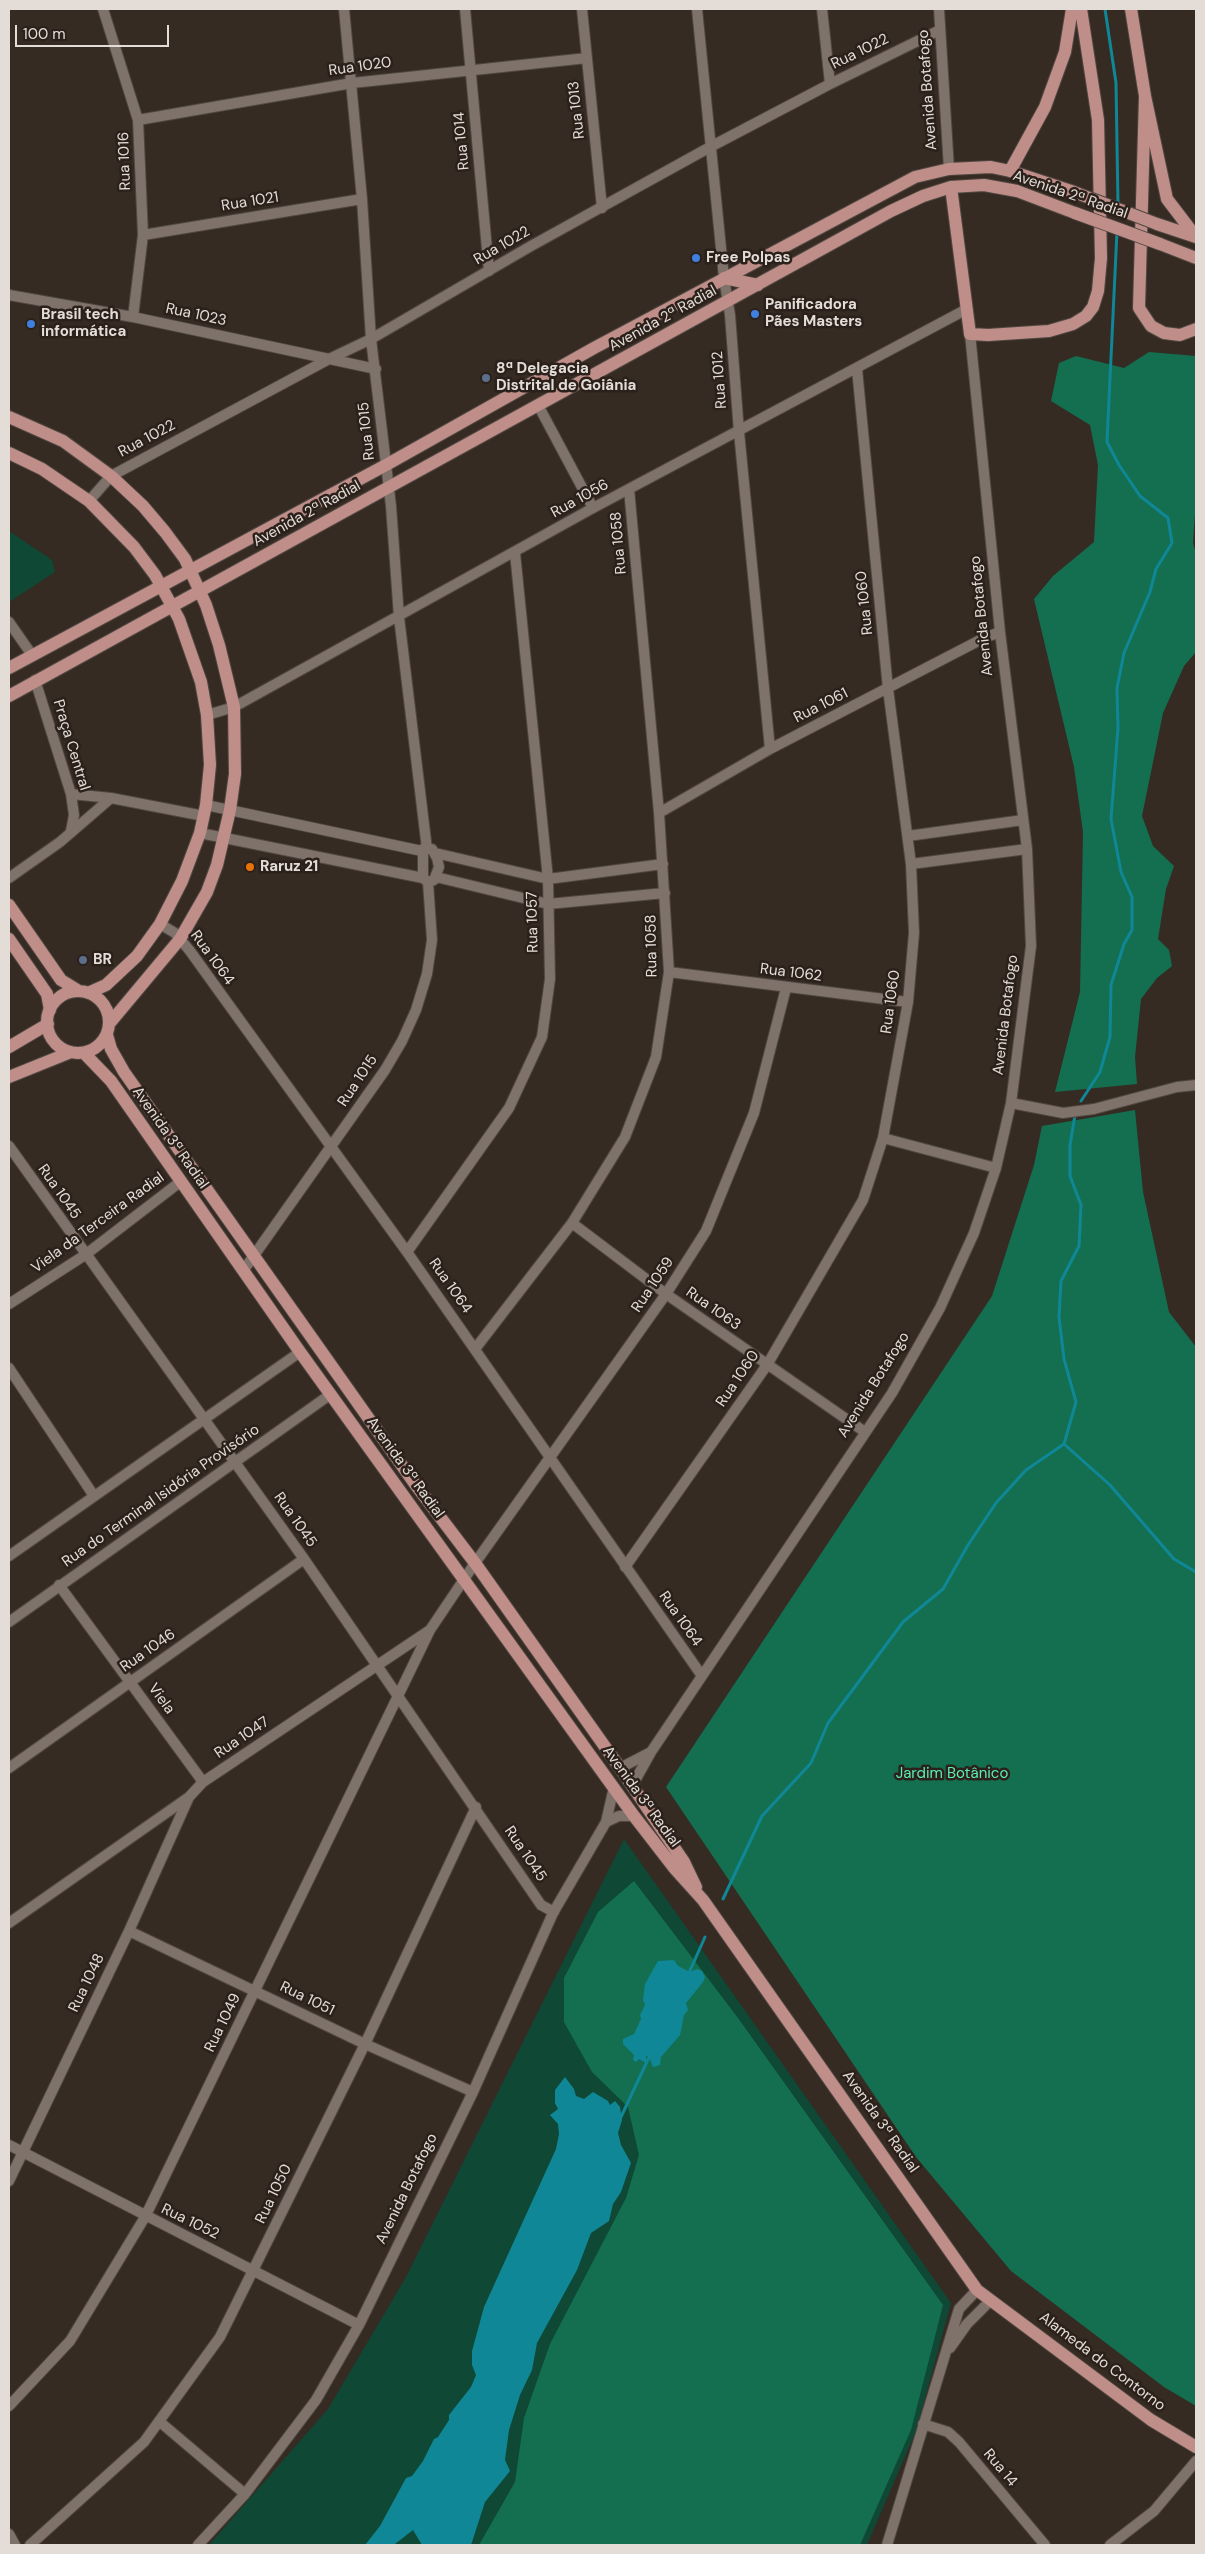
<!DOCTYPE html>
<meta charset="utf-8">
<style>
body{margin:0}
#map{position:relative;width:1205px;height:2554px;overflow:hidden;background:#352b23;font-family:"DM Sans",sans-serif}
canvas{display:block}
.frame{position:absolute;inset:0;border:10px solid #e3dcd7;pointer-events:none}
.scale{position:absolute;left:15px;top:25px;width:154px;height:22px;box-sizing:border-box;border:2px solid #e3dcd7;border-top:0;padding-left:6px;font-size:15px;line-height:18px;white-space:nowrap;color:#e3dcd7;-webkit-text-stroke:4px #2b211a;paint-order:stroke}
</style>
<div id="map">
<canvas width="1205" height="2554"></canvas>
<div class="frame"></div>
<div class="scale">100 m</div>
</div>
<script>
const c = document.querySelector('canvas').getContext('2d');
c.lineJoin = 'round';
function paint(path, color) { c.fillStyle = color; c.fill(path, 'evenodd'); }
const toPath = rows => new Path2D(rows.map(r => 'M' + r).join(''));
function stroke(path, color, width, dash) { c.strokeStyle = color; c.lineWidth = width; c.lineCap = dash ? 'butt' : 'round'; c.setLineDash(dash || []); c.stroke(path); }
function label(font, color, halo, rows, align = 'center') {
  c.font = font + ' "DM Sans",sans-serif'; c.lineWidth = 5; c.setLineDash([]); c.textBaseline = 'middle'; c.strokeStyle = halo; c.fillStyle = color; for (const [text, x, y, turn = 0] of rows) {
    c.save(); c.translate(x, y); c.rotate((+turn || 0) * Math.PI / 180); c.textAlign = isNaN(turn) ? turn : align; if (halo) c.strokeText(text, 0, 0); c.fillText(text, 0, 0); c.restore();
  }
}
const green = toPath([
 [9,531,52,560,55,572,9,602],
 [624,1839,951,2303,916,2431,867,2545,209,2545,328,2409,406,2277]
]);
const forest = toPath([
 [1149,352,1196,356,1196,498,1193,543,1196,554,1196,652,1184,666,1163,713,1142,816,1153,846,1174,866,1166,889,1158,939,1169,950,1172,966,1157,978,1141,999,1135,1057,1137,1084,1055,1092,1080,992,1083,832,1074,767,1034,599,1053,576,1094,542,1098,465,1090,425,1051,401,1059,363,1076,356,1124,368],
 [1135,1110,1143,1192,1169,1312,1196,1347,1196,2406,1164,2387,1011,2271,916,2157,666,1787,992,1296,1034,1165,1042,1126],
 [634,1881,738,2018,943,2305,911,2430,860,2545,479,2545,515,2482,524,2418,550,2344,626,2198,639,2155,628,2107,592,2072,564,2022,564,1978,598,1912]
]);
const water = toPath([
 [674,1960,678,1966,690,1972,697,1969,702,1971,705,1977,703,1982,686,2003,688,2010,684,2015,680,2035,661,2057,660,2065,653,2067,649,2056,646,2056,646,2063,639,2059,636,2062,633,2060,634,2055,623,2044,623,2039,634,2034,641,2019,640,2015,645,2005,643,2000,645,1984,658,1961],
 [565,2077,574,2089,576,2096,584,2099,593,2092,608,2101,610,2105,615,2101,620,2107,622,2120,618,2133,621,2145,631,2163,621,2192,613,2204,609,2221,591,2233,577,2270,537,2343,532,2370,520,2395,509,2430,505,2460,510,2471,485,2502,471,2545,422,2545,413,2530,395,2544,365,2545,380,2526,406,2478,412,2476,423,2461,434,2439,438,2437,449,2420,449,2415,471,2387,476,2375,472,2365,472,2351,484,2307,556,2149,559,2134,558,2124,550,2115,558,2109,555,2103,555,2090]
]);
const stream = toPath([
 [1105,9,1116,83,1118,205],
 [1081,1101,1100,1072,1110,1037,1111,985,1124,944,1132,930,1132,897,1121,872,1111,819,1118,728,1117,688,1124,653,1150,592,1156,569,1172,543,1168,518,1140,496,1119,465,1107,442,1117,231],
 [1064,1444,1110,1485,1174,1559,1196,1572],
 [723,1899,762,1816,811,1763,828,1723,903,1622,943,1589,968,1545,996,1503,1026,1470,1064,1444,1076,1402,1064,1359,1059,1317,1061,1281,1079,1246,1081,1205,1070,1176,1070,1145,1075,1115],
 [688,1975,705,1937],
 [621,2117,651,2053]
]);
const minor = toPath([
 [103,9,138,120,143,235,133,317],
 [344,9,362,199,371,339,391,506,399,617,427,849],
 [465,9,489,271],
 [582,9,602,208],
 [697,9,724,278,730,315,739,432,770,749],
 [822,9,830,84],
 [939,9,949,169],
 [138,120,352,83,587,58],
 [143,235,362,199],
 [9,295,133,317,376,369],
 [538,405,593,508],
 [89,501,111,476,329,359,371,339,531,246,712,146,830,84,940,30],
 [9,622,32,655],
 [35,680,71,794,74,815,71,831],
 [207,715,234,707,593,508,967,309],
 [71,794,111,798,204,816],
 [206,805,422,851],
 [659,813,770,749,984,638,1000,632],
 [200,833,423,878],
 [908,836,1023,820],
 [423,849,432,849,437,858,439,867,434,880,428,882,423,878,423,849],
 [435,853,548,879,663,864],
 [911,864,1027,849],
 [436,877,548,904,665,893],
 [9,878,60,842,111,798],
 [160,924,175,933,190,951,407,1252,702,1676],
 [669,972,908,1002],
 [1011,1103,1063,1113,1094,1109,1177,1087,1196,1085],
 [883,1138,996,1168],
 [9,1146,304,1559,541,1905,554,1912],
 [572,1223,666,1294,865,1432],
 [407,1252,509,1108,542,1037,550,979,548,879,515,553],
 [243,1271,385,1070,402,1041,416,1010,427,974,432,940,428,882],
 [9,1304,85,1255,180,1182],
 [475,1349,572,1223,625,1137,656,1057,669,972,659,813,629,489],
 [9,1368,94,1496],
 [9,1556,300,1352],
 [625,1567,767,1365,863,1200,883,1138,908,1002,914,933,911,864,888,689,857,369],
 [59,1585,203,1782],
 [9,1622,331,1394],
 [9,1768,304,1559],
 [620,1768,651,1752],
 [632,1786,651,1752,892,1393,940,1308,974,1233,996,1168,1011,1103,1031,946,1027,849,1000,632,970,334],
 [606,1822,619,1816,634,1816],
 [9,1923,189,1797,203,1782,430,1630,475,1563,666,1294,706,1231,754,1113,786,988],
 [129,1931,365,2044,473,2092],
 [9,2145,359,2325],
 [9,2181,129,1931,189,1797],
 [950,2348,967,2324,991,2300],
 [9,2406,70,2341,145,2217,430,1630],
 [160,2422,245,2494],
 [923,2424,948,2432,959,2442,1045,2545],
 [9,2534,15,2545],
 [30,2545,144,2442,220,2337,365,2044,476,1807],
 [198,2545,245,2494,316,2400,359,2325,473,2092,553,1913,606,1822,614,1787],
 [887,2545,959,2309,977,2290],
 [1110,2545,1154,2511,1196,2461]
]);
const major = toPath([
 [1131,9,1145,96,1167,199,1196,237],
 [1145,96,1139,308,1151,326,1164,333,1180,335,1196,329],
 [1010,171,1045,107,1065,52,1072,9],
 [951,187,970,334,988,335,1049,331,1073,324,1086,316,1093,307,1098,291,1101,258,1098,120,1081,9],
 [1157,224,1196,237],
 [1160,244,1196,258],
 [724,278,758,285],
 [9,417,63,441,111,476,143,506,165,532,185,559,206,605,219,645,234,707,235,774,230,810,217,865,207,892,180,939,109,1024],
 [9,453,42,469,89,501,134,547,155,575,179,619,201,682,207,715,210,765,206,805,200,833,182,881,160,924,137,956,106,985,88,993],
 [9,668,386,465,594,348,915,177,949,169,991,167,1010,171,1074,192],
 [9,696,891,211,923,196,951,187,984,185,1017,191,1075,213],
 [9,905,61,980,79,991],
 [9,939,47,994,50,1010],
 '47 1022a31 31 0 1 1 62 0a31 31 0 1 1-62 0Z',
 [107,1035,111,1049,124,1072,415,1484,475,1563,620,1768,684,1862,696,1887],
 [9,1047,48,1024],
 [84,1053,111,1081,300,1352,634,1816,675,1869,703,1900,977,2290,1151,2420,1196,2447],
 [9,1077,71,1052]
]);
const majorBridge = toPath([
 [1074,192,1157,224],
 [1075,213,1160,244]
]);
const markers = [
 [696,258,5,"#3f7fe0"],
 [755,314,5,"#3f7fe0"],
 [31,324,5,"#3f7fe0"],
 [486,378,5,"#5c6f8a"],
 [250,867,5,"#e8710a"],
 [83,960,5,"#5c6f8a"]
];
const streetNames = [
 ["Rua 1022",860,52,-26],
 ["Rua 1020",360,67,-8],
 ["Avenida Botafogo",928,90,-94],
 ["Rua 1013",577,110,-96],
 ["Rua 1014",462,141,-95],
 ["Rua 1016",125,161,-92],
 ["Avenida 2ª Radial",1070,195,19],
 ["Rua 1021",250,202,-9],
 ["Rua 1022",502,246,-30],
 ["Rua 1023",196,315,12],
 ["Avenida 2ª Radial",663,319,-29],
 ["Rua 1012",720,380,-94],
 ["Rua 1015",367,431,-96],
 ["Rua 1022",147,439,-28],
 ["Rua 1056",580,499,-29],
 ["Avenida 2ª Radial",307,514,-29],
 ["Rua 1058",619,543,-95],
 ["Rua 1060",865,603,-96],
 ["Avenida Botafogo",982,616,-96],
 ["Rua 1061",821,706,-27],
 ["Praça Central",71,745,73],
 ["Rua 1057",533,922,-91],
 ["Rua 1058",652,946,-91],
 ["Rua 1064",212,958,54],
 ["Rua 1062",791,973,7],
 ["Rua 1060",891,1002,-82],
 ["Avenida Botafogo",1006,1015,-83],
 ["Rua 1015",358,1081,-56],
 ["Avenida 3ª Radial",170,1138,55],
 ["Rua 1045",59,1192,55],
 ["Viela da Terceira Radial",98,1223,-36],
 ["Rua 1059",653,1285,-56],
 ["Rua 1064",450,1286,55],
 ["Rua 1063",713,1309,35],
 ["Rua 1060",738,1379,-56],
 ["Avenida Botafogo",874,1385,-58],
 ["Avenida 3ª Radial",405,1468,54],
 ["Rua do Terminal Isidória Provisório",161,1496,-35],
 ["Rua 1045",295,1520,55],
 ["Rua 1064",680,1619,55],
 ["Rua 1046",148,1651,-35],
 ["Viela",161,1699,54],
 ["Rua 1047",242,1738,-34],
 ["Avenida 3ª Radial",641,1797,54],
 ["Rua 1045",525,1854,56],
 ["Rua 1048",87,1983,-64],
 ["Rua 1051",307,1999,26],
 ["Rua 1049",223,2023,-64],
 ["Avenida 3ª Radial",880,2122,55],
 ["Avenida Botafogo",407,2189,-64],
 ["Rua 1050",274,2194,-64],
 ["Rua 1052",190,2222,26],
 ["Alameda do Contorno",1102,2362,37],
 ["Rua 14",1000,2468,50]
];
const poiNames = [
 ["Free Polpas",706,258],
 ["Panificadora",765,305],
 ["Pães Masters",765,322],
 ["Brasil tech",41,315],
 ["informática",41,332],
 ["8ª Delegacia",496,369],
 ["Distrital de Goiânia",496,386],
 ["Raruz 21",260,867],
 ["BR",93,960]
];
const parkNames = [
 ["Jardim Botânico",952,1774]
];
paint(green, '#0f4834');
paint(forest, '#146f50');
paint(water, '#108797');
stroke(stream, '#108797', 3);
stroke(minor, '#504741', 12);
stroke(major, '#504741', 14);
stroke(minor, '#7e726a', 10);
stroke(major, '#bf8e89', 12);
stroke(majorBridge, '#504741', 14, []);
stroke(majorBridge, '#bf8e89', 12);
for (const [x, y, r, color] of markers) { const dot = new Path2D(); dot.arc(x, y, r, 0, 2 * Math.PI); c.fillStyle = color; c.fill(dot); stroke(dot, '#2b211a', 2); }
label('15px', '#e3dcd7', '#2b211a', streetNames);
label('bold 15px', '#e3dcd7', '#2b211a', poiNames, 'left');
label('15px', '#5beeb5', '#2b211a', parkNames);
</script>
